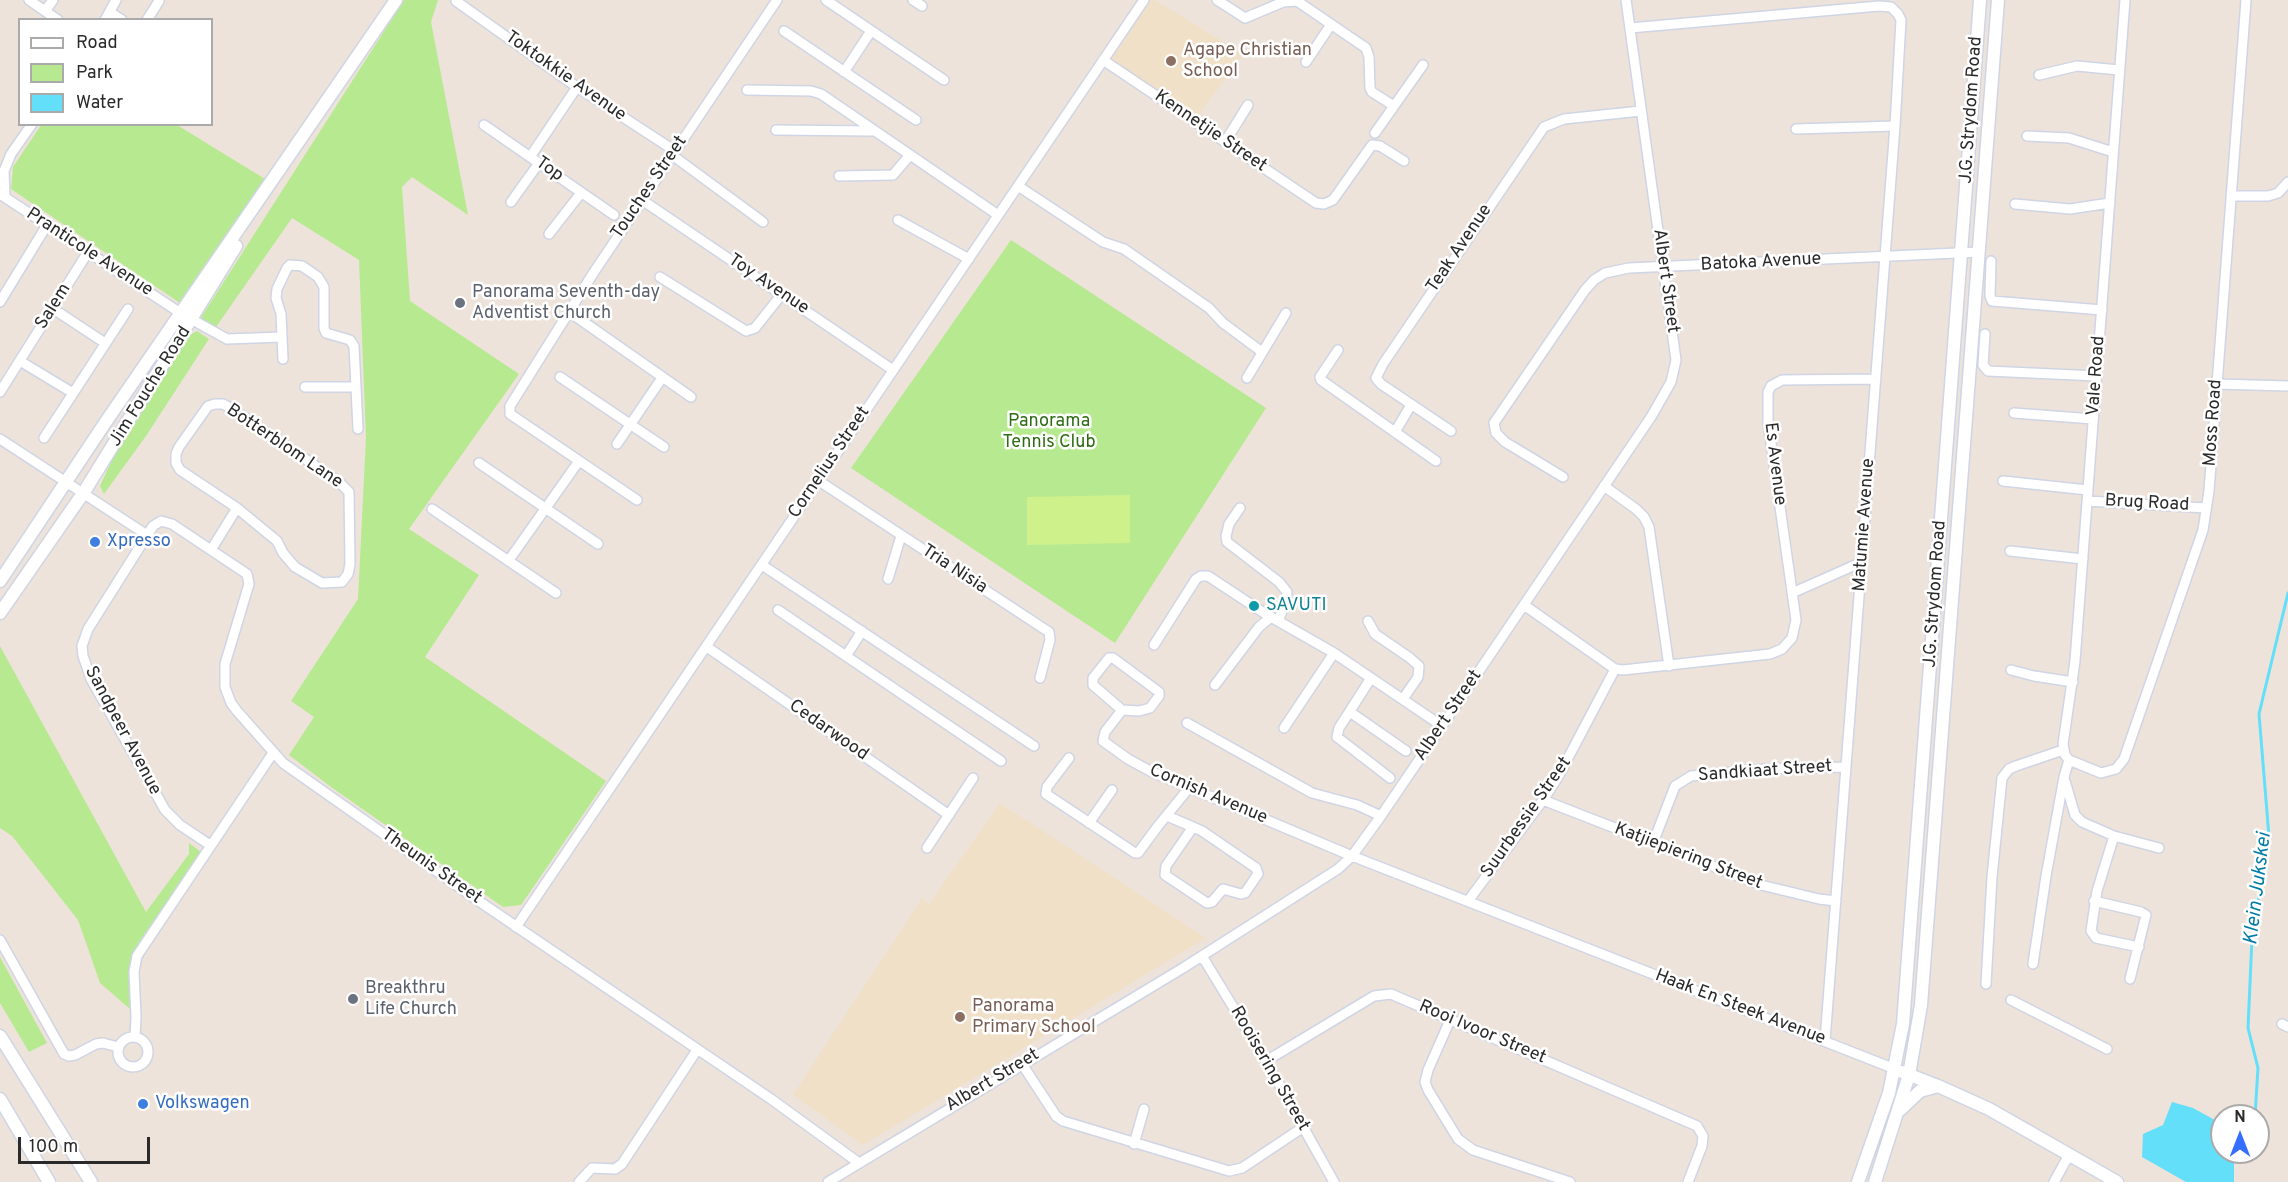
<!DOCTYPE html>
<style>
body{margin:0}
#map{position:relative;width:2288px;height:1182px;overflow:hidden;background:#ede3da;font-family:Overpass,sans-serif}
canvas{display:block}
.legend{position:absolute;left:18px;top:18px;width:195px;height:108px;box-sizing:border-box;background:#fff;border:2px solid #aaa;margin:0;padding:8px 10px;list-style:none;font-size:18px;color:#2a2a2a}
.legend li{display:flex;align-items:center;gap:12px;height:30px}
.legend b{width:30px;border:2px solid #aaa}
.north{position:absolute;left:2210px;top:1104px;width:60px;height:60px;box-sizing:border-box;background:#fff;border:2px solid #aaa;border-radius:50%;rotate:0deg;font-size:16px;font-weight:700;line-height:24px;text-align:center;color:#2a2a2a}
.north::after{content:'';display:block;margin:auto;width:21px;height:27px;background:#356dff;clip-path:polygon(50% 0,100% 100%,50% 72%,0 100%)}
.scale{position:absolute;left:18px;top:1137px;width:132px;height:27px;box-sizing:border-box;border:3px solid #2a2a2a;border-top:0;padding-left:8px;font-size:18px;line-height:21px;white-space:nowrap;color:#2a2a2a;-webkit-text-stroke:4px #fff;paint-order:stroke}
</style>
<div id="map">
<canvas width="2288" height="1182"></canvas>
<ul class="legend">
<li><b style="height:8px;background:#fff"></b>Road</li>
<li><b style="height:16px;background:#b7e991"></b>Park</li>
<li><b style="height:16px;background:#63dff9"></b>Water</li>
</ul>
<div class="north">N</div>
<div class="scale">100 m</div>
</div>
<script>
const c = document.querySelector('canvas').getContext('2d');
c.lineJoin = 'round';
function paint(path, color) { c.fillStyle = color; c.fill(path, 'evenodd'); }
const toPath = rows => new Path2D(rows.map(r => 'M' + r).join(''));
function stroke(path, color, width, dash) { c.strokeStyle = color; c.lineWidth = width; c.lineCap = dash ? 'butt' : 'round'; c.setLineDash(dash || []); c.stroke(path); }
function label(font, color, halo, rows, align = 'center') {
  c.font = font + ' Overpass,sans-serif'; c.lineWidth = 5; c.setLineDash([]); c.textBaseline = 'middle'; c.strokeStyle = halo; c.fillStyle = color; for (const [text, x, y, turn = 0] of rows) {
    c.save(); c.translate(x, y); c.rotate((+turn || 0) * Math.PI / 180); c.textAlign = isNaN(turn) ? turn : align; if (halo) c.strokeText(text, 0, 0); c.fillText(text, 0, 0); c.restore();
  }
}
const education = toPath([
 [1144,0,1155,0,1243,54,1194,122,1103,60],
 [1000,803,1206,938,863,1145,793,1095,922,898,929,904]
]);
const green = toPath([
 [404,0,438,0,431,22,468,215,412,177,402,187,410,301,519,374,409,529,479,575,425,657,606,781,521,905,503,907,331,787,289,755,314,717,291,701,358,599,366,438,359,260,292,218,216,327,200,319],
 [41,125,177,125,265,179,180,303,11,189,13,167],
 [1011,240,1266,408,1115,643,851,468],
 [197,331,209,339,146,436,104,494,100,486,112,460,186,337],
 [0,646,146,912,189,854,189,843,201,852,139,942,129,966,130,1009,100,983,78,920,12,836,0,828],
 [0,957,47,1043,29,1052,0,1003]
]);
const pitch = toPath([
 [1130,495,1130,543,1027,545,1027,497]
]);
const water = toPath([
 [2172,1102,2193,1108,2222,1124,2222,1152,2234,1152,2234,1182,2186,1182,2142,1157,2143,1134,2163,1125]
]);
const stream = toPath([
 [2255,1116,2258,1068,2248,1028,2252,938,2269,837,2259,714,2288,593]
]);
const street = toPath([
 [29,0,58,20],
 [826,0,944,80],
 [913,0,922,6],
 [1217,0,1245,18,1283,2,1297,1,1366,48,1369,57,1370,88,1372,92,1394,106],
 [2125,0,2075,661,2063,744,2065,755,2069,760,2101,773,2116,769,2124,759,2203,530,2209,491,2246,0],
 [456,1,577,87,675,151],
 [45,11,53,0],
 [110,12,122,20],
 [105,20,116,0],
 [147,20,159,1],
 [1630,28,1879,6,1891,7,1898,14,1901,20,1895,126,1825,1041],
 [784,31,916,120],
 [1103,60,1316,203,1324,204,1333,200,1372,145,1380,146,1404,161],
 [1306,62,1330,26],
 [844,72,871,31],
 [2039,75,2077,66,2119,70],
 [747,90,811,91,821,94,998,215],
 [484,125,614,215],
 [1796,129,1895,126],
 [776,130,872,131],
 [1375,133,1423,65],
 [2027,136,2069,138,2113,152],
 [1225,142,1248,105],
 [672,155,763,222],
 [530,157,577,87],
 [839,176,893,175,910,155],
 [1018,186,1103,242,1124,249,1209,308,1223,323,1262,352],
 [0,194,182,314,227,339,282,337],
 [2231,196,2268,196,2278,193,2288,182],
 [5,197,4,171,11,154,32,124],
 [642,200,893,370],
 [511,202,539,163],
 [2015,204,2070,209,2110,203],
 [898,220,969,259],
 [549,234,581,193],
 [1991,261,1990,296,1992,301,2102,310],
 [660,277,746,331,755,328,782,294],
 [0,302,47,225],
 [52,308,105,343],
 [568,311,691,397],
 [1985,334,1983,365,1988,371,2097,376],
 [1338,350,1320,377,1321,380,1436,461],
 [283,359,281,314,276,298,277,289,287,268,290,265,302,266,318,277,324,287,324,328,326,333,350,340,354,346,358,429],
 [20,361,73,393],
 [560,377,664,447],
 [1247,378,1286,313],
 [2217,384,2288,386],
 [305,387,356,387],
 [0,392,88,252],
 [215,404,223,404,232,409,339,482,349,492,350,564,348,574,342,582,322,583,295,567,283,553,277,541,237,508,180,470,176,463,176,454,179,447,208,406,215,404],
 [2014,413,2093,419],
 [1451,431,1381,384,1376,378,1383,364,1544,127,1564,119,1641,111],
 [1395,432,1411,405],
 [44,438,128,309],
 [0,439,147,535],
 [617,444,662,378],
 [479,463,598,544],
 [1563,477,1505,442,1496,433,1494,423,1585,290,1594,280,1605,273,1629,268,1979,252],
 [819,481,1049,632,1050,640,1040,678],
 [2003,481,2088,490],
 [1604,486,1636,509,1644,517,1649,527,1669,666],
 [637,500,510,414,510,406,594,272,777,0],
 [2087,501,2206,508],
 [1240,508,1229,524,1226,536,1227,542,1279,582,1287,592,1286,602,1278,621],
 [432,509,556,593],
 [211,550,237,508],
 [2010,551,2083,559],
 [509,560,579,461],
 [762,565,1034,746],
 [888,579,901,536],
 [1792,593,1862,562],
 [1524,605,1615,669,1623,670,1770,654,1782,649,1792,638,1796,620,1768,422,1768,392,1771,386,1782,380,1876,379],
 [778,610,1001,761],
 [1368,621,1375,634,1410,658,1419,666,1418,677,1403,699],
 [1154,645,1196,579,1201,576,1208,576,1264,613,1334,653,1442,726],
 [707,647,949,815],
 [846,656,862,631],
 [1109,658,1113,658,1159,692,1159,696,1150,708,1139,711,1122,710,1093,685,1093,678,1109,658],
 [2011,670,2034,676,2073,682],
 [1371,678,1339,728,1337,737,1390,778],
 [1215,685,1259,627,1271,617],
 [1122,710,1105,732,1103,741,1128,759,1150,771,1352,856,1895,1069],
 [1350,712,1406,751],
 [1187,723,1312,793,1357,805,1381,816],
 [1284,728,1334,653],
 [1069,758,1047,787,1046,794,1135,853,1138,853,1158,826,1189,788],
 [2065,781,2075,815,2082,822,2114,836,2159,848],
 [1543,800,1761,885,1819,899,1836,901],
 [1167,816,1193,827,1202,831,1256,868,1258,874,1245,893,1241,894,1223,889,1212,902,1207,903,1165,875,1166,866,1193,827],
 [1089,823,1112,790],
 [2114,836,2097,891,2091,931,2096,938,2139,947],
 [1653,843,1675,786,1691,776,1765,769,1846,767],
 [210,845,180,825,165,810,91,679,83,656,82,646,88,629,153,526,161,521,172,524,247,574,249,584,225,664,225,687,231,703,237,711,283,763,486,906,771,1099,859,1163],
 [927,848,973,778],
 [1468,901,1543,800,1558,777,1615,669],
 [2094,901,2141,912,2146,915,2130,979],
 [516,927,1144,0],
 [0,940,64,1054,69,1056,75,1055,96,1044,103,1043,118,1047],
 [1202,956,1266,1061,1334,1182],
 [2033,964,2046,876,2064,777,2069,760],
 [1986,984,1992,877,2002,778,2009,769,2016,766,2063,750],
 [2011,1000,2107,1049],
 [1451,1018,1428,1070,1425,1082,1428,1090,1458,1139,1473,1150,1570,1182],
 [2282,1024,2288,1027],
 '118 1052a15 15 0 1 1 30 0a15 15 0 1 1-30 0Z',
 [135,1037,136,1017,134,972,137,956,273,753],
 [1266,1061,1374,996,1391,994,1697,1126,1703,1136,1702,1146,1688,1182],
 [1022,1064,1056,1116,1063,1121,1229,1171,1242,1168,1302,1128],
 [1134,1144,1144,1109],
 [579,1182,592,1168,615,1169,622,1164,697,1050],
 [828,1182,1183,968,1338,869,1352,856,1381,816,1651,417,1671,382,1676,360,1626,0],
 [2054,1182,2069,1155]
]);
const secondary = toPath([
 [0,581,105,423,396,0],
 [0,613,84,492,236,246],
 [0,1036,91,1182],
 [1902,1072,1938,1086,1989,1109,2117,1182],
 [0,1099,49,1182],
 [1900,1110,1920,1091,1938,1086],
 [1858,1182,1889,1093,1903,1024,1980,0],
 [1875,1182,1909,1075,1921,1005,1998,0]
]);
const markers = [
 [1171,61,6,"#8d6e63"],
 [460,303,6,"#6b7280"],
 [95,542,6,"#3f7fe0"],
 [1254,606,6,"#0f9aa8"],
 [353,999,6,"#6b7280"],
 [960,1017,6,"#8d6e63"],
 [143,1104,6,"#3f7fe0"]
];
const educationNames = [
 ["Agape Christian",1183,51],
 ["School",1183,72],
 ["Panorama",972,1007],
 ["Primary School",972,1028]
];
const streetNames = [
 ["Toktokkie Avenue",565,77,35],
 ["J.G. Strydom Road",1972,110,-86],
 ["Kennetjie Street",1210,132,34],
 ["Top",549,170,35],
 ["Touches Street",650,188,-56],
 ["Teak Avenue",1460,249,-56],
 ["Pranticole Avenue",89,253,33],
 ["Batoka Avenue",1761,263,-3],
 ["Albert Street",1665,281,82],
 ["Toy Avenue",768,285,34],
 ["Salem",54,307,-58],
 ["Vale Road",2097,376,-86],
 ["Jim Fouche Road",151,387,-58],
 ["Moss Road",2214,423,-86],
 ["Botterblom Lane",284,447,34],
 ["Cornelius Street",830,463,-56],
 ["Es Avenue",1774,464,83],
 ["Brug Road",2147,504,3],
 ["Matumie Avenue",1865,525,-86],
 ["Tria Nisia",954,570,33],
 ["J.G. Strydom Road",1936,594,-86],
 ["Albert Street",1449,716,-56],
 ["Sandpeer Avenue",122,731,62],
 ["Cedarwood",828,731,35],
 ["Sandkiaat Street",1765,772,-4],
 ["Cornish Avenue",1208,795,23],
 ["Suurbessie Street",1527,818,-55],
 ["Katjiepiering Street",1688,857,21],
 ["Theunis Street",431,867,35],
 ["Haak En Steek Avenue",1740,1008,21],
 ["Rooi Ivoor Street",1482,1033,23],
 ["Rooisering Street",1269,1069,60],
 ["Albert Street",993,1081,-31]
];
const worshipNames = [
 ["Panorama Seventh-day",472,293],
 ["Adventist Church",472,314],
 ["Breakthru",365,989],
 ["Life Church",365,1010]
];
const parkNames = [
 ["Panorama",1049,422],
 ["Tennis Club",1049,443]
];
const shopNames = [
 ["Xpresso",107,542],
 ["Volkswagen",155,1104]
];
const cultureNames = [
 ["SAVUTI",1266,606]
];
const waterNames = [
 ["Klein Jukskei",2259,889,-83]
];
paint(education, '#f1e0c8');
paint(green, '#b7e991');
paint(pitch, '#cff18c');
paint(water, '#63dff9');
stroke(stream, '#63dff9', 3);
stroke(street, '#cfd5e4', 12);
stroke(secondary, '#cfd5e4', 15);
stroke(street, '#fff', 9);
stroke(secondary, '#fff', 12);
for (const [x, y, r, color] of markers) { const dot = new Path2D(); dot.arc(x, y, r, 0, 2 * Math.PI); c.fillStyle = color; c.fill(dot); stroke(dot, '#fff', 2); }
label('18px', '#785e54', '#fff', educationNames, 'left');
label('18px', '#2a2a2a', '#fff', streetNames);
label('18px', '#5b616d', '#fff', worshipNames, 'left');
label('18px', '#2e6d13', '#fff', parkNames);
label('18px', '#366cbe', '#fff', shopNames, 'left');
label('18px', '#0d838f', '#fff', cultureNames, 'left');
label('italic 20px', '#017ca6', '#fff', waterNames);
</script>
